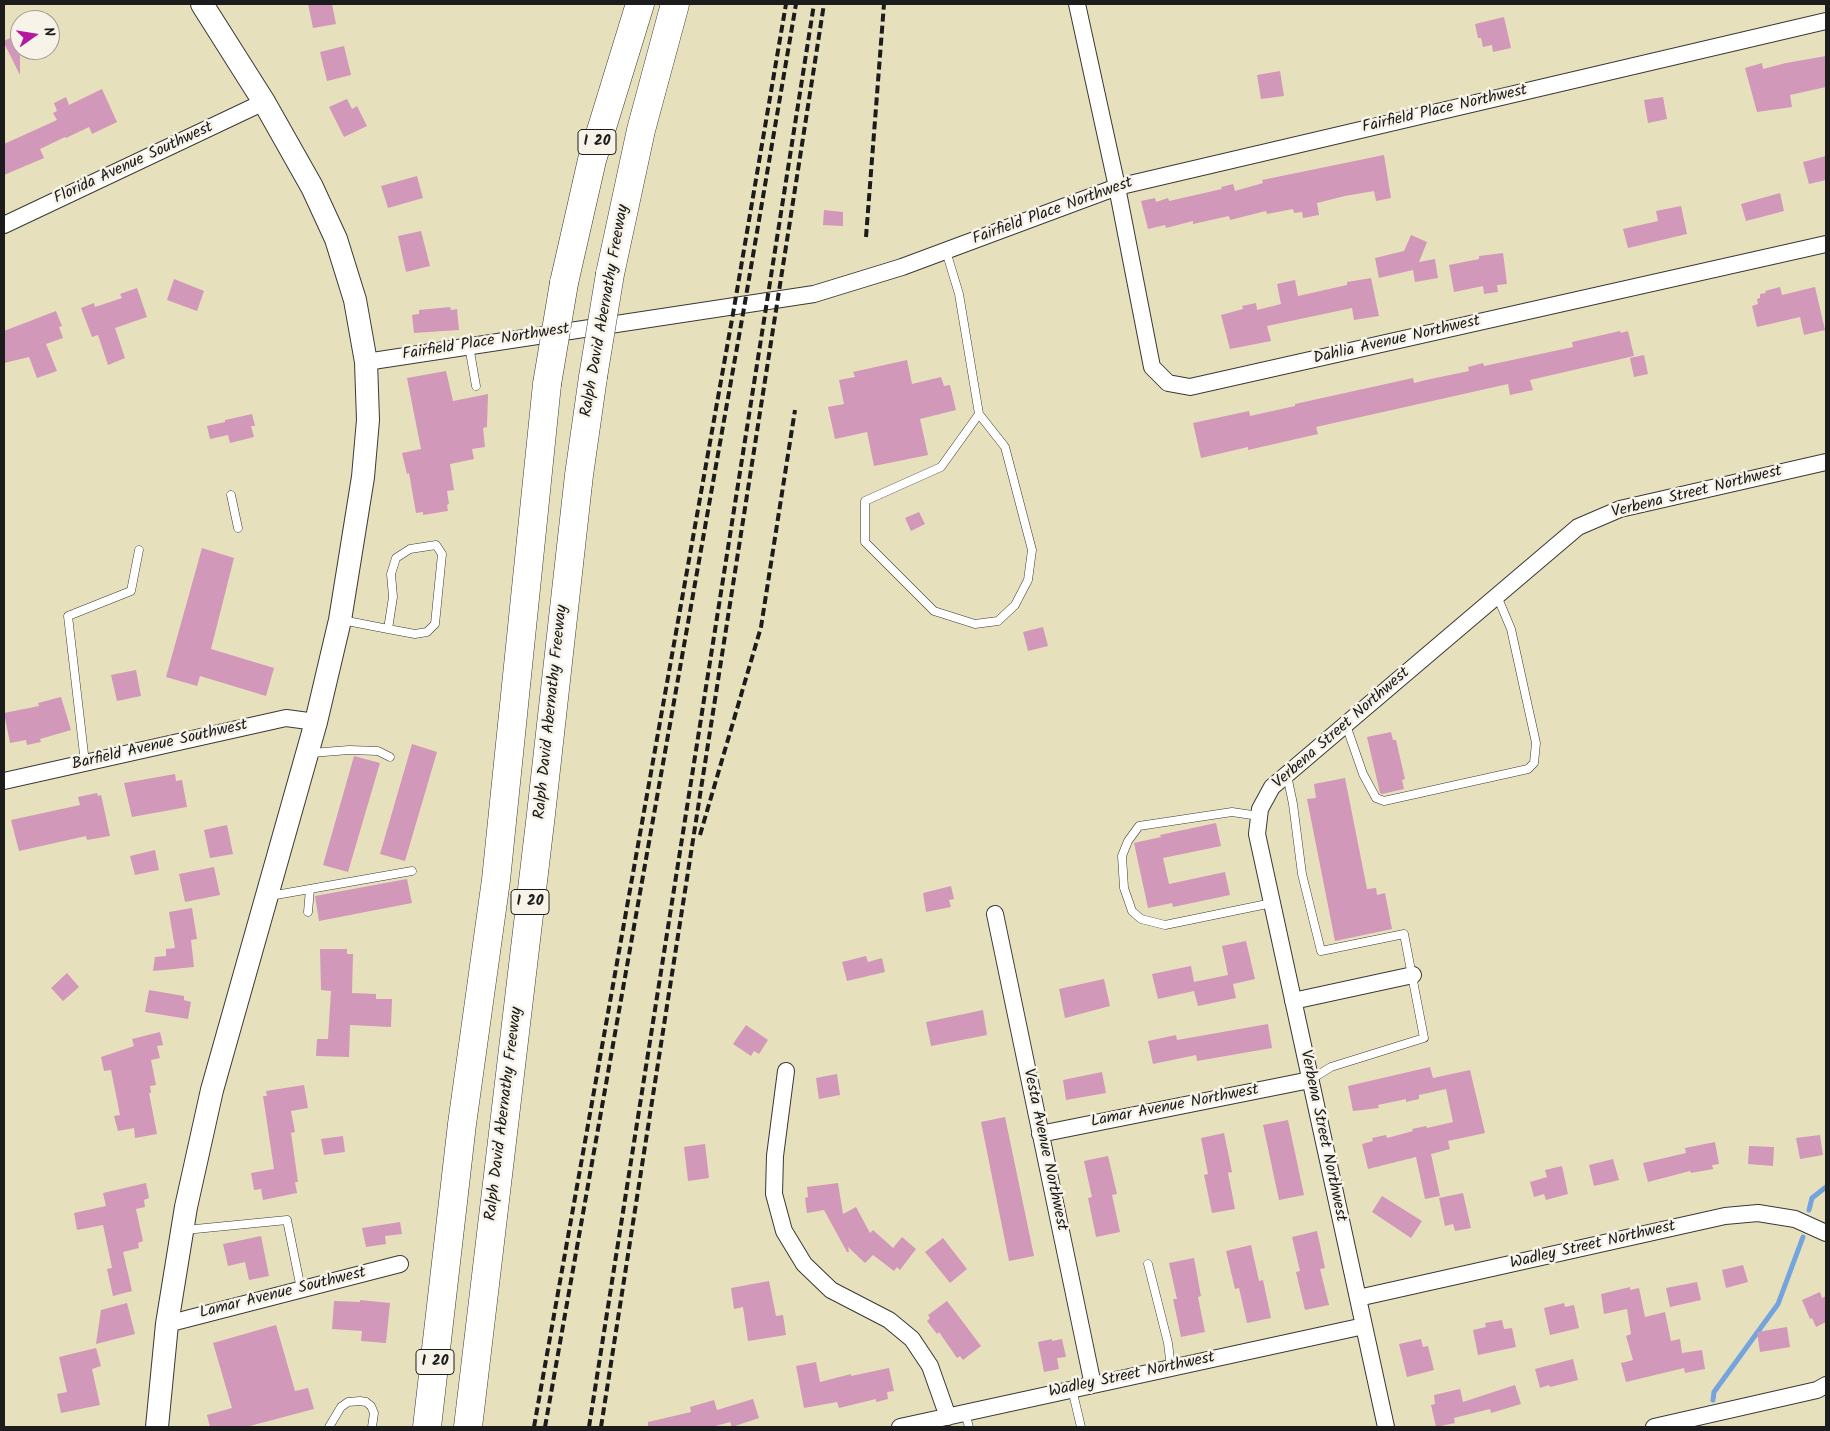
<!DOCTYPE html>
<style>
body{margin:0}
#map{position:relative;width:1830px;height:1431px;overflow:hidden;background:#e7e0bd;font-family:Kalam,sans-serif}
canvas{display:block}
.frame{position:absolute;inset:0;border:5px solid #1c1c1c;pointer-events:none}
.north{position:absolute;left:10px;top:10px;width:50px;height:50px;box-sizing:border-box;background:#f7f3e8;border:1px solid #9f9d96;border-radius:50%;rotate:77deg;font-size:14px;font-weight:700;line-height:20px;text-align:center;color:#1c1c1c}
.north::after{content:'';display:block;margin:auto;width:18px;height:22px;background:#b5179e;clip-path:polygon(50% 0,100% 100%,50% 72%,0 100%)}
</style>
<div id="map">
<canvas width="1830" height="1431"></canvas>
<div class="frame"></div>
<div class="north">N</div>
</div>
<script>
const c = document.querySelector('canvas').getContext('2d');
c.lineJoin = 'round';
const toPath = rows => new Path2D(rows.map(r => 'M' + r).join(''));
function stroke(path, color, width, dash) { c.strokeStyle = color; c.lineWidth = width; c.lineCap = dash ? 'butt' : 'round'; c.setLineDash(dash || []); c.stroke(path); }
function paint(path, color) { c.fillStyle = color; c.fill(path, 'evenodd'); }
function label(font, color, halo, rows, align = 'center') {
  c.font = font + ' Kalam,sans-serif'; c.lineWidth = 5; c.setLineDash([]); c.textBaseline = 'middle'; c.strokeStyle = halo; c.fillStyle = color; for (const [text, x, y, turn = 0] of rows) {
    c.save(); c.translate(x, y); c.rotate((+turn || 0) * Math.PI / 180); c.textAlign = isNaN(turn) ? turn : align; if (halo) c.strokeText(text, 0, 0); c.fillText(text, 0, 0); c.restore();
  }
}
const stream = toPath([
 [1809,1210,1812,1198,1826,1187],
 [1713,1400,1714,1392,1778,1304,1803,1237]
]);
const building = toPath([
 [308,4,332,4,336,24,313,28],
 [1504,17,1511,48,1493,52,1492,45,1483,47,1481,38,1478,38,1475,24],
 [20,33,20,75,4,43,4,41],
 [344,46,351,75,327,81,320,52],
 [1826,56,1826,87,1790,95,1792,107,1757,112,1745,68,1762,63,1763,69,1786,63],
 [1280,71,1284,96,1261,99,1257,75],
 [102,89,117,122,92,134,89,127,66,138,65,137,40,149,44,158,4,175,4,144,57,120,53,113,57,111,54,103,66,97,69,105],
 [1663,97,1667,119,1648,123,1644,100],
 [347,99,352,109,357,106,367,126,344,137,329,107],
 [1384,155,1391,198,1376,201,1374,191,1345,196,1317,203,1319,215,1303,218,1302,212,1294,213,1293,209,1267,214,1266,211,1230,220,1229,216,1193,224,1193,221,1166,228,1165,225,1148,229,1141,201,1155,198,1156,202,1168,198,1169,201,1222,189,1221,187,1233,184,1235,191,1263,183,1262,180],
 [1826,156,1826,180,1809,184,1803,162],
 [417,176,423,198,388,208,381,186],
 [1780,193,1784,211,1746,221,1741,204],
 [1681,206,1687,234,1628,248,1623,229,1658,221,1656,211],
 [824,210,843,212,843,226,823,225],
 [421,231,430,266,406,272,398,236],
 [1411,235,1427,242,1419,262,1435,259,1438,278,1415,282,1413,270,1379,278,1375,258,1404,251],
 [1503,253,1507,284,1497,285,1498,292,1484,294,1483,286,1454,292,1449,265,1479,259,1479,256],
 [1371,278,1379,316,1354,320,1352,308,1267,326,1271,341,1230,349,1221,315,1243,309,1242,306,1256,303,1257,310,1281,304,1277,284,1295,280,1298,296,1347,285,1347,282],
 [174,279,204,291,197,311,167,300],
 [1780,287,1782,295,1815,287,1825,330,1804,335,1800,317,1757,327,1752,306,1758,304,1757,299,1760,298,1760,294,1766,293,1765,291],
 [137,288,147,317,115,328,125,358,108,365,98,335,92,337,81,308,94,303,95,307,122,298,120,294],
 [450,307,451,310,457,309,459,330,414,333,412,315,419,314,419,310],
 [56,311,62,326,59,327,63,338,46,344,57,371,37,378,29,357,4,363,4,331],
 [1620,331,1621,333,1628,331,1634,356,1530,380,1533,390,1510,395,1508,384,1316,427,1318,434,1248,450,1248,447,1201,458,1193,423,1249,411,1250,416,1295,406,1295,404,1413,378,1414,383,1426,380,1469,371,1468,367,1483,363,1484,366,1573,347,1572,342],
 [1644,355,1648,374,1634,377,1630,358],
 [907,360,912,384,941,377,944,386,950,385,956,410,920,419,928,455,874,466,867,432,835,439,828,407,844,404,839,380,855,377,853,372],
 [446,371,453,401,488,394,487,427,483,428,485,447,472,449,474,459,450,464,454,490,447,491,449,504,447,505,448,511,423,515,423,512,416,513,409,473,407,474,402,453,421,449,407,378],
 [252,414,255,426,251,426,254,437,230,443,228,435,210,439,207,426,225,422,225,420],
 [919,512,925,524,911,531,905,518],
 [202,548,234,558,211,649,274,668,266,696,200,676,197,686,166,677],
 [1043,627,1048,646,1028,651,1023,632],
 [136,670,141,696,117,701,111,675],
 [61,697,71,730,40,739,41,742,27,745,26,740,10,743,4,713,39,706,38,703],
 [1391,732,1393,740,1396,740,1405,779,1402,780,1404,789,1382,794,1380,793,1367,737],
 [412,744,437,752,405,861,380,854],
 [354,756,380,763,348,872,323,865],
 [175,774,176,781,182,780,187,807,132,817,124,783],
 [1345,778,1367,889,1376,888,1377,895,1385,893,1392,929,1335,941,1307,799,1316,798,1314,784],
 [97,793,98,796,101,795,110,836,87,840,86,836,19,851,11,820,80,805,78,797],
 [1216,823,1221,846,1163,858,1169,884,1225,872,1230,895,1173,907,1172,903,1148,908,1134,843,1161,837,1160,835],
 [227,825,233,854,210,858,204,830],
 [155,850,159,870,135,875,130,856],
 [214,867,220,895,185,902,179,874],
 [407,879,412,903,319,921,315,896],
 [951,886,954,899,949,900,951,907,926,912,923,893],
 [192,908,197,939,191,940,194,967,153,971,155,957,166,956,166,949,175,948,169,912],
 [1246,941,1255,979,1233,984,1236,998,1198,1006,1194,991,1158,999,1152,974,1191,966,1194,982,1228,975,1222,946],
 [320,949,347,949,347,954,353,954,352,993,376,994,376,999,392,999,391,1027,350,1025,349,1057,316,1056,317,1039,328,1039,331,991,321,990],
 [866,956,868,962,882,958,885,972,847,981,842,962],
 [67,973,79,987,63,1001,51,988],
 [1104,979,1110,1006,1065,1018,1059,989],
 [149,990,184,996,184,1000,191,1002,188,1019,145,1012],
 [983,1010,987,1035,931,1046,926,1022],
 [1268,1024,1272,1048,1197,1061,1196,1055,1153,1064,1148,1041,1176,1035,1177,1040],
 [746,1025,768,1040,759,1054,754,1051,751,1056,733,1044],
 [160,1032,163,1045,157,1046,160,1058,151,1060,156,1085,150,1086,151,1093,149,1093,157,1134,135,1138,134,1128,118,1131,114,1116,120,1115,111,1070,104,1071,101,1057,134,1046,132,1039],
 [1430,1067,1433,1078,1470,1070,1485,1133,1448,1141,1450,1149,1431,1154,1440,1196,1425,1199,1416,1157,1368,1169,1362,1144,1373,1141,1372,1138,1386,1135,1387,1138,1413,1131,1412,1129,1426,1126,1427,1128,1453,1122,1446,1089,1419,1095,1419,1099,1406,1102,1406,1099,1378,1105,1379,1108,1353,1111,1348,1086],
 [1102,1072,1106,1093,1066,1100,1063,1080],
 [837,1074,840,1095,819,1099,816,1078],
 [304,1085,308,1108,291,1111,295,1132,291,1133,298,1182,295,1182,297,1193,263,1200,261,1189,254,1190,251,1173,274,1169,263,1096,267,1096,266,1091],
 [1005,1117,1034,1256,1009,1261,981,1122],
 [1288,1120,1304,1195,1279,1200,1263,1125],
 [1224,1133,1232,1172,1228,1173,1235,1209,1212,1213,1204,1175,1208,1174,1201,1138],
 [1820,1135,1823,1155,1800,1159,1796,1138],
 [343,1136,345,1152,324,1155,321,1139],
 [1715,1142,1719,1164,1712,1165,1713,1169,1691,1173,1690,1171,1648,1182,1643,1163,1686,1153,1685,1148],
 [705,1144,709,1178,688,1181,684,1147],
 [1749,1146,1774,1147,1773,1166,1748,1164],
 [1108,1156,1117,1194,1112,1195,1120,1232,1096,1237,1088,1198,1092,1197,1084,1161],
 [1613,1159,1619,1180,1594,1186,1589,1165],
 [1562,1166,1568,1194,1546,1200,1544,1194,1534,1197,1530,1182,1547,1177,1545,1170],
 [146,1183,149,1198,144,1200,145,1207,136,1209,143,1241,138,1243,139,1248,123,1252,132,1291,113,1296,107,1269,112,1268,103,1225,77,1230,74,1213,106,1206,103,1193],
 [838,1183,843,1214,856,1207,870,1233,873,1230,893,1248,902,1237,916,1249,900,1270,897,1267,894,1271,873,1255,865,1263,848,1247,849,1252,847,1252,824,1210,807,1213,805,1198,808,1197,807,1187],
 [1463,1193,1471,1228,1455,1231,1453,1224,1445,1226,1439,1198],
 [1382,1196,1422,1221,1411,1238,1372,1212],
 [400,1222,402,1234,385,1236,386,1244,366,1247,362,1228],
 [1317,1231,1325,1268,1320,1269,1329,1305,1305,1310,1296,1272,1300,1271,1292,1237],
 [261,1236,269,1276,249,1280,245,1262,228,1266,223,1244],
 [943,1238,967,1269,950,1283,925,1252],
 [1251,1245,1259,1281,1263,1280,1271,1318,1247,1323,1239,1288,1235,1289,1226,1251],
 [1194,1258,1201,1296,1198,1297,1205,1332,1181,1337,1173,1299,1177,1299,1169,1263],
 [1743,1265,1748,1282,1726,1288,1722,1270],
 [769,1281,776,1316,783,1315,786,1335,748,1341,743,1307,734,1309,731,1288],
 [1697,1282,1701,1300,1670,1307,1666,1288],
 [1630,1287,1630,1290,1639,1288,1645,1317,1665,1312,1671,1341,1680,1339,1682,1353,1702,1350,1705,1369,1685,1373,1684,1368,1626,1382,1621,1363,1633,1360,1626,1336,1631,1334,1627,1309,1604,1314,1601,1294],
 [1820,1292,1822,1298,1826,1296,1826,1322,1816,1327,1812,1318,1810,1319,1802,1300],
 [360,1300,390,1303,386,1343,361,1341,362,1331,332,1329,334,1301,360,1302],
 [947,1301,981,1346,963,1360,960,1356,957,1358,939,1332,937,1334,927,1321,930,1318,928,1315],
 [127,1303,135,1334,96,1344,101,1310],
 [1564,1303,1565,1307,1574,1305,1579,1328,1550,1335,1544,1308],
 [1502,1320,1504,1329,1512,1328,1516,1347,1478,1355,1473,1330,1486,1327,1485,1323],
 [276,1325,295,1391,308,1388,314,1409,246,1427,210,1427,207,1415,232,1408,213,1343],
 [1787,1327,1790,1347,1760,1352,1757,1332],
 [1052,1339,1052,1341,1062,1339,1066,1357,1057,1358,1059,1369,1044,1372,1038,1342],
 [1421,1339,1423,1347,1428,1346,1434,1370,1407,1377,1399,1344],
 [96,1348,101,1366,92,1369,100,1405,61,1413,57,1394,67,1392,59,1357],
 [1573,1359,1578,1380,1550,1387,1549,1385,1540,1388,1535,1369],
 [816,1362,820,1382,851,1374,851,1376,889,1368,894,1391,887,1392,888,1399,876,1402,876,1399,839,1408,837,1402,804,1408,796,1366],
 [1515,1385,1521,1404,1491,1413,1490,1409,1454,1418,1455,1423,1436,1427,1431,1405,1435,1404,1434,1395,1460,1389,1463,1402],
 [753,1399,759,1418,732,1427,730,1422,712,1427,648,1427,648,1422,691,1412,690,1407,714,1400,717,1410]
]);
const service = toPath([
 [946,251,959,294,979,414,941,467,865,501,865,542,934,611,975,624,998,621,1015,605,1028,580,1032,550,1005,447,979,414],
 [469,346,476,386],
 [231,495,238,528],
 [342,620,388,629,393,597,391,574,396,558,410,549,436,545,442,554,435,624,427,632,415,634,388,629],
 [1346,725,1363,774,1376,798,1384,801,1528,769,1534,763,1536,743,1511,629,1497,596],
 [311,753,349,750,378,751,390,757],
 [85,763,68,616,131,591,139,550],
 [1287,775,1293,804,1302,874,1321,951,1404,934,1424,1038,1331,1067,1310,1080],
 [1259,816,1232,812,1139,826,1128,841,1122,856,1124,888,1132,911,1141,919,1165,925,1272,903],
 [270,896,412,871],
 [308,912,310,889],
 [185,1230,287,1220,301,1289],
 [1148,1264,1168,1343,1171,1368],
 [1072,1389,1081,1427],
 [965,1413,969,1427],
 [329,1427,341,1407,348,1402,360,1401,366,1402,371,1406,374,1413,372,1427]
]);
const minor = toPath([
 [1077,4,1117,187,1152,367,1168,383,1190,387,1826,244],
 [4,225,264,102],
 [366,362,814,294,902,267,1117,187,1826,21],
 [4,781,286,718,316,722],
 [995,914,1093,1385],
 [1293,1001,1413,975],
 [786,1071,775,1156,774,1194,784,1231,804,1264,831,1290,889,1320,912,1339,930,1366,948,1417],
 [1040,1134,1310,1080],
 [1358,1298,1725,1216,1758,1213,1795,1219,1826,1233],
 [167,1324,400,1264],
 [900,1427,1364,1326],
 [1386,1427,1257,834,1260,809,1272,787,1578,527,1620,509,1826,462],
 [1654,1427,1817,1390,1826,1385]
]);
const secondary = toPath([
 [157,1427,167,1324,186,1207,212,1090,316,722,340,620,363,477,368,420,366,362,355,300,336,239,312,187,264,102,202,4]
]);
const motorway = toPath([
 [610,274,641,130,675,4],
 [564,283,592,160,640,4],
 [427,1427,462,1124,496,880,547,384],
 [468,1427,541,814,579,475,593,377]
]);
const rail = toPath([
 [866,237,884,4],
 [700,835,761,627,795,410],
 [534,1427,734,308,786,4],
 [545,1427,744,308,796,4],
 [589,1427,814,4],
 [601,1427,824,4]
]);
const motorwayBridge = toPath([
 [593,377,610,274],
 [547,384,564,283]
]);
const shields = [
 [597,142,38],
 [530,902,38],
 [435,1362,38]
];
const shieldNames = [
 ["I 20",597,142],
 ["I 20",530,902],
 ["I 20",435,1362]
];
const streetNames = [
 ["Fairfield Place Northwest",1445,110,-13],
 ["Florida Avenue Southwest",134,164,-25],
 ["Fairfield Place Northwest",1053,212,-20],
 ["Ralph David Abernathy Freeway",606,311,-80],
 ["Dahlia Avenue Northwest",1397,341,-13],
 ["Fairfield Place Northwest",486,343,-9],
 ["Verbena Street Northwest",1697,493,-14],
 ["Ralph David Abernathy Freeway",552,712,-84],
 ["Verbena Street Northwest",1342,729,-41],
 ["Barfield Avenue Southwest",160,746,-13],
 ["Lamar Avenue Northwest",1175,1107,-11],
 ["Ralph David Abernathy Freeway",505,1114,-83],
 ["Verbena Street Northwest",1322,1136,78],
 ["Vesta Avenue Northwest",1044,1150,78],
 ["Wadley Street Northwest",1593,1246,-13],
 ["Lamar Avenue Southwest",283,1294,-14],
 ["Wadley Street Northwest",1132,1376,-12]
];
stroke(stream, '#73a4de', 5);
paint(building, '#d198b9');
stroke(service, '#3a3934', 9);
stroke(minor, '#3a3934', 18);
stroke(secondary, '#3a3934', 24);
stroke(motorway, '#3a3934', 29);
stroke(service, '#fff', 8);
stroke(minor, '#fff', 16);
stroke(secondary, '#fff', 22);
stroke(motorway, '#fff', 28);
stroke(rail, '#1c1c1c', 4, [8, 4]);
stroke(motorwayBridge, '#3a3934', 29, []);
stroke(motorwayBridge, '#fff', 28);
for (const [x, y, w] of shields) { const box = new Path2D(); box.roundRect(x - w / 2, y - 12.5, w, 25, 4); c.fillStyle = '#f7f3e8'; c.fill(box); stroke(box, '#1c1c1c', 1); }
label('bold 15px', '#1c1c1c', null, shieldNames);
label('16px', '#1c1c1c', '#f7f3e8', streetNames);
</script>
